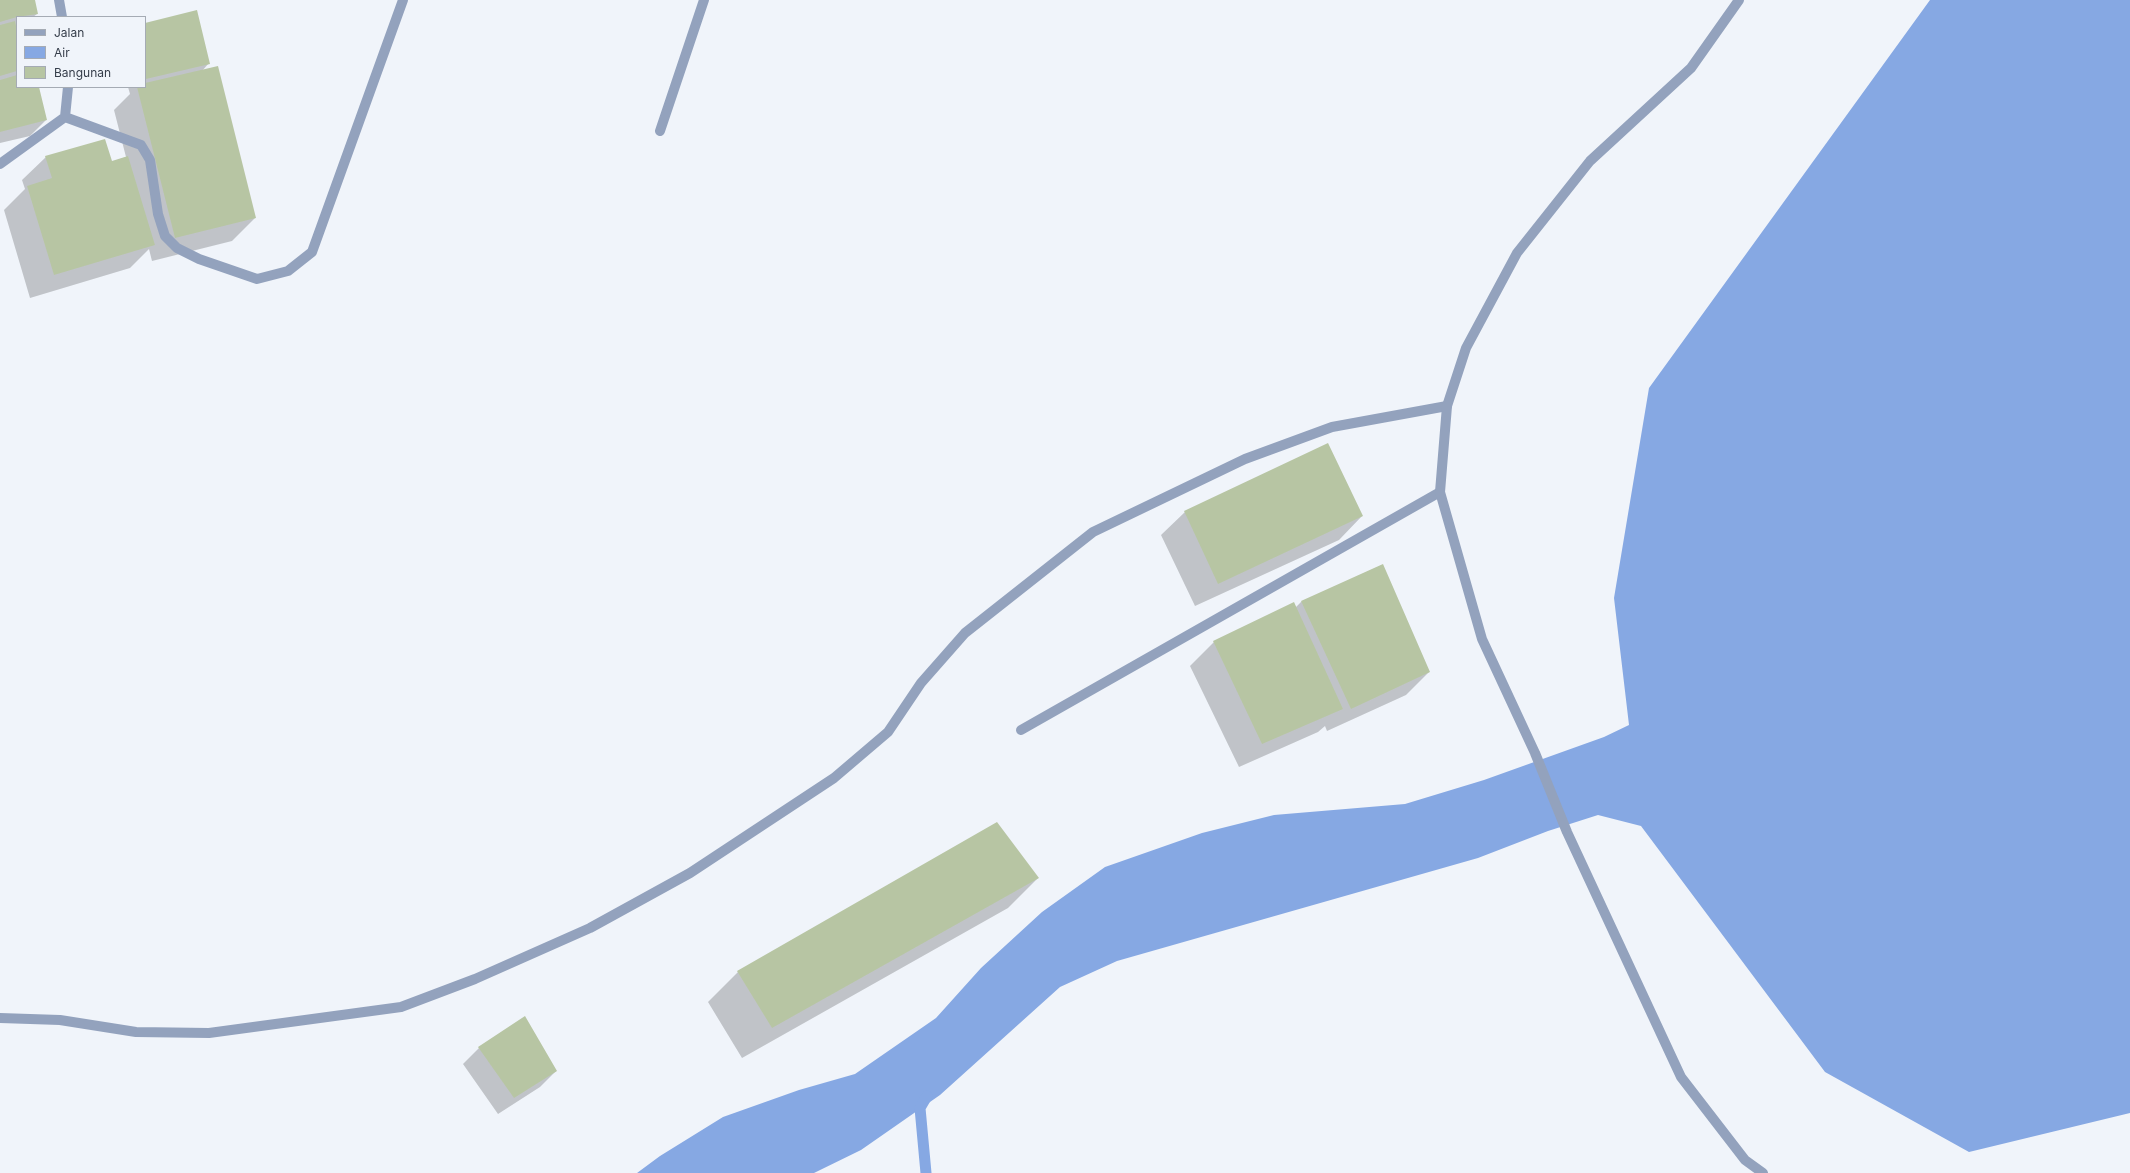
<!DOCTYPE html>
<style>
body{margin:0}
#map{position:relative;width:2130px;height:1173px;overflow:hidden;background:#f0f4fa;font-family:Inter,sans-serif}
canvas{display:block}
.legend{position:absolute;left:16px;top:16px;width:130px;height:72px;box-sizing:border-box;background:#f0f4fa;border:1px solid #a5abb4;margin:0;padding:5px 7px;list-style:none;font-size:12px;color:#353d4a}
.legend li{display:flex;align-items:center;gap:8px;height:20px}
.legend b{width:20px;border:1px solid #a5abb4}
</style>
<div id="map">
<canvas width="2130" height="1173"></canvas>
<ul class="legend">
<li><b style="height:5px;background:#93a2bd"></b>Jalan</li>
<li><b style="height:11px;background:#86a8e3"></b>Air</li>
<li><b style="height:11px;background:#b7c5a3"></b>Bangunan</li>
</ul>
</div>
<script>
const c = document.querySelector('canvas').getContext('2d');
c.lineJoin = 'round';
function paint(path, color) { c.fillStyle = color; c.fill(path, 'evenodd'); }
const toPath = rows => new Path2D(rows.map(r => 'M' + r).join(''));
function stroke(path, color, width, dash) { c.strokeStyle = color; c.lineWidth = width; c.lineCap = dash ? 'butt' : 'round'; c.setLineDash(dash || []); c.stroke(path); }
const water = toPath([
 [1930,0,2130,0,2130,1113,1969,1152,1825,1072,1641,826,1598,815,1548,831,1478,858,1117,961,1060,987,940,1095,861,1150,814,1173,637,1173,660,1156,723,1117,799,1090,855,1074,936,1018,981,968,1042,912,1105,867,1202,833,1274,815,1405,804,1484,780,1604,737,1629,725,1614,598,1649,388]
]);
const shadow = toPath([
 [0,0,34,0,37,14,33,17,17,17,17,87,38,87,46,120,30,136,0,143],
 [196,11,209,63,202,71,255,218,232,241,152,261,149,249,130,268,30,298,4,210,25,189,22,180,46,157,112,162,126,157,114,110,130,94,128,87,145,87,145,24],
 [1185,512,1362,516,1339,540,1195,606,1161,535],
 [1382,565,1429,672,1406,695,1327,731,1325,726,1318,732,1239,767,1190,666,1214,642,1295,608,1301,602],
 [1038,878,1008,908,742,1058,708,1002,738,972],
 [479,1048,556,1071,540,1087,498,1114,463,1064]
]);
const stream = toPath([
 [926,1173,920,1108,927,1096]
]);
const building = toPath([
 [0,0,35,0,38,14,17,17,0,22],
 [197,10,210,64,146,79,145,23],
 [15,21,17,31,17,71,0,76,0,25],
 [218,66,256,218,175,238,137,87,145,87,145,83],
 [17,75,17,87,39,87,47,120,0,132,0,80],
 [105,139,112,161,128,156,155,245,54,275,27,186,52,178,45,156],
 [1328,443,1363,516,1218,584,1184,511],
 [1383,564,1430,672,1351,709,1301,601],
 [1294,602,1343,709,1262,744,1213,641],
 [997,822,1039,878,772,1028,737,971],
 [525,1016,557,1071,514,1098,478,1047]
]);
const service = toPath([
 [1021,730,1440,492]
]);
const minor = toPath([
 [59,0,62,17],
 [65,117,141,145,150,160,158,214,165,236,177,248,199,259,257,279,288,271,312,252,403,0],
 [660,131,704,0],
 [0,164,65,117,68,87],
 [0,1018,60,1020,136,1032,209,1033,401,1007,475,979,590,928,690,873,834,778,888,732,921,683,965,633,1093,532,1245,459,1332,427,1447,406]
]);
const tertiary = toPath([
 [1739,0,1691,68,1590,161,1517,253,1466,348,1447,406,1440,492,1482,639,1535,753,1567,832,1681,1077,1745,1160,1763,1173]
]);
paint(water, '#86a8e3');
paint(shadow, '#0003');
stroke(stream, '#86a8e3', 11);
paint(building, '#b7c5a3');
stroke(service, '#93a2bd', 10);
stroke(minor, '#93a2bd', 10);
stroke(tertiary, '#93a2bd', 10);
</script>
